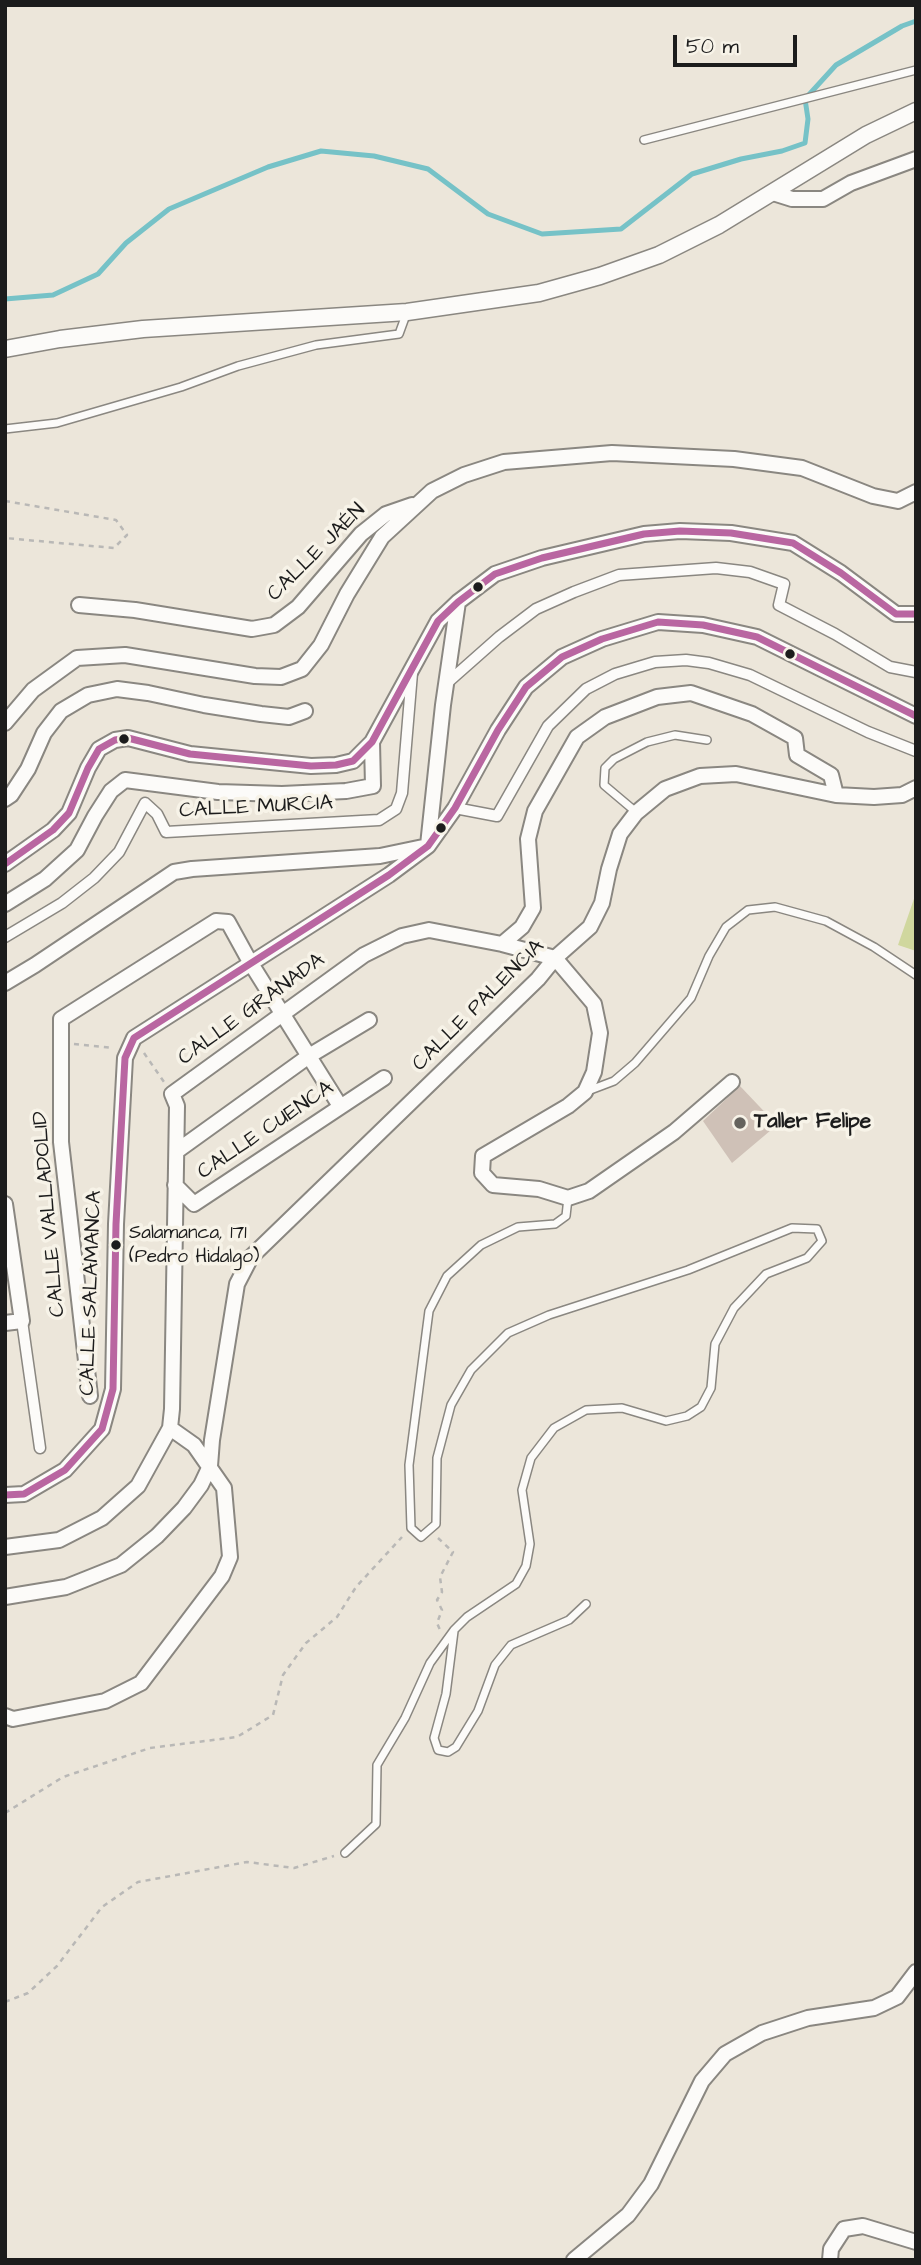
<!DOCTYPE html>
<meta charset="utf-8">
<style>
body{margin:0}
#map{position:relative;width:921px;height:2265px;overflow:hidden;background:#ece6da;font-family:"Architects Daughter",sans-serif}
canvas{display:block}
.frame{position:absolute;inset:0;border:7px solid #1c1c1c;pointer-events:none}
.scale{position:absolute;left:673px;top:35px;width:124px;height:32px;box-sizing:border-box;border:4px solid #1c1c1c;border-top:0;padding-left:9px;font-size:21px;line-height:24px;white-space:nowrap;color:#1c1c1c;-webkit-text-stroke:5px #f7f3e8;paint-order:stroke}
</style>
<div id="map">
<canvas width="921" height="2265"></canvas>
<div class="frame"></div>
<div class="scale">50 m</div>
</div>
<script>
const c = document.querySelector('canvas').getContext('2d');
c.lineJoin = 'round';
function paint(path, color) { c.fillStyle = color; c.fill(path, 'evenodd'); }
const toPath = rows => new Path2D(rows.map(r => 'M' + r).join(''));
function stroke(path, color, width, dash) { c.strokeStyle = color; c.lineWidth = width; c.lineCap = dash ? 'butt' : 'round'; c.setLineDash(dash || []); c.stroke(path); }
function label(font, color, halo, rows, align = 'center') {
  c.font = font + ' "Architects Daughter",sans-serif'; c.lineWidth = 7; c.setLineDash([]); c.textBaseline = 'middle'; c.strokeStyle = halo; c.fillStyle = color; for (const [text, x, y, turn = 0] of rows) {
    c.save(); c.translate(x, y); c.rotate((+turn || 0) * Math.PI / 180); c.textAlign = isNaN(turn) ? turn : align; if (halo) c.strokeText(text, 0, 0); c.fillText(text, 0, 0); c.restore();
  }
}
const green = toPath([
 [916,893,916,951,898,945]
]);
const stream = toPath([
 [5,299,53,295,98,274,126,243,169,209,268,167,321,151,374,156,428,169,488,214,542,234,621,229,692,174,741,159,782,151,805,143,808,119,805,99,836,65,902,26,916,21]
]);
const building = toPath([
 [740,1086,777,1125,732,1163,703,1121]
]);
const path = toPath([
 [5,501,116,520,127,535,114,548,5,538],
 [74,1044,113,1048],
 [144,1053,164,1082],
 [438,1538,453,1552,440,1577,442,1592,437,1600,442,1610,437,1623,440,1630],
 [5,1813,63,1777,150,1748,237,1737,273,1715,283,1675,306,1643,337,1617,356,1587,402,1537],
 [5,2002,28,1993,57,1966,102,1907,138,1882,247,1862,294,1868,334,1856]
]);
const service = toPath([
 [644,140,916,70],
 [5,429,57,423,181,387,238,366,316,345,399,334,407,312],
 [636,812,604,785,605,768,614,759,647,742,675,735,707,740],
 [585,1092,614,1081,635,1063,691,998,709,956,726,927,748,910,775,907,826,921,874,947,916,975],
 [454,1631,446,1694,434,1738,438,1750,448,1752,456,1747,478,1711,495,1665,511,1645,569,1620,586,1604],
 [345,1853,376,1824,377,1765,405,1718,430,1663,454,1630,467,1617,516,1584,526,1566,530,1544,522,1490,531,1458,554,1428,586,1410,622,1408,666,1421,687,1416,701,1407,711,1388,715,1344,734,1308,766,1274,807,1258,822,1241,817,1229,792,1228,688,1270,549,1315,508,1333,471,1370,451,1405,437,1458,436,1524,421,1537,411,1528,409,1465,429,1311,447,1276,481,1245,518,1227,555,1224,566,1216,568,1198]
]);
const pedestrian = toPath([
 [447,683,499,637,536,609,574,592,619,575,716,568,750,572,784,584,779,605,835,634,890,667,916,672],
 [455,808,497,816,548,726,586,689,615,674,655,662,686,660,709,663,750,675,868,732,916,751],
 [5,937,62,903,94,878,119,852,145,803,157,814,166,832,379,820,396,809,402,793,412,673],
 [22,1321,40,1448]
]);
const minor = toPath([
 [773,193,792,199,823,199,851,183,916,159],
 [79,605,135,610,252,629,274,625,298,607,361,534,386,514,412,505],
 [5,723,33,690,77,658,125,655,255,676,281,677,302,669,321,645,347,594,382,537,432,491,464,475,504,462,612,453,734,459,802,468,873,496,898,501,916,492],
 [5,799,11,795,28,769,44,733,61,711,88,695,117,689,148,693,204,705,261,714,289,717,305,711],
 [428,845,443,705,458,602],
 [5,864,53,830,69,813,88,768,99,749,115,740,128,738,190,754,311,766,336,765,353,761,372,742,438,621,458,602,495,574,542,558,644,534,680,531,731,533,793,543,841,573,896,614,916,614],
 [5,904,45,879,77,850,95,816,111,791,125,780,218,792,282,794,346,791,373,786,372,742],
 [502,944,522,927,533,908,528,839,535,811,577,737,605,717,657,697,691,693,752,714,795,738,797,755,831,775,836,795],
 [555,958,594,1004,600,1033,594,1072,585,1092,568,1106,483,1156,482,1173,493,1185,539,1189,568,1198,589,1191,674,1132,732,1082],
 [5,983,35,965,174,872,192,869,380,856,423,847],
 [177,1151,309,1056,369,1020],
 [175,1185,194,1204,384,1078],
 [5,1204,22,1321,5,1323],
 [90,1396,61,1142,61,1019,216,921,228,922,250,962,340,1106],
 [5,1495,24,1494,65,1470,102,1429,113,1389,116,1224,125,1058,134,1038,389,875,428,846,455,808,498,730,526,687,562,657,602,639,658,622,703,625,757,637,916,716],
 [5,1547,59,1540,102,1518,138,1486,170,1428,172,1409,177,1106,172,1094,364,955,402,936,429,930,502,944,555,958],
 [5,1597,66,1587,121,1565,157,1536,184,1508,201,1485,210,1466,212,1440,237,1284,251,1257,538,979,555,958,590,927,602,903,609,869,620,834,636,813,665,789,700,776,736,774,836,795,874,797,902,795,916,788],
 [5,1716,13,1719,105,1701,141,1683,222,1576,230,1557,224,1488,194,1445,170,1428],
 [574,2260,628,2215,651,2184,702,2081,725,2054,762,2033,808,2018,874,2008,897,1997,916,1972],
 [830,2260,831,2249,844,2229,863,2226,916,2242]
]);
const tertiary = toPath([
 [5,349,60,339,143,329,407,312,539,293,600,276,659,255,719,225,866,135,916,111]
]);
const bus1 = toPath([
 [5,864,53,830,69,813,88,768,99,749,115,740,128,738,190,754,311,766,336,765,353,761,372,742,438,621,458,602,495,574,542,558,644,534,680,531,731,533,793,543,841,573,896,614,916,614],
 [5,1495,24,1494,65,1470,102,1429,113,1389,116,1224,125,1058,134,1038,389,875,428,846,455,808,498,730,526,687,562,657,602,639,658,622,703,625,757,637,916,716]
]);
const markers = [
 [478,587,6,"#1c1c1c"],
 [790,654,6,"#1c1c1c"],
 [124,739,6,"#1c1c1c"],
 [441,828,6,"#1c1c1c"],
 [740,1123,7,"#65635e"],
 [116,1245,6,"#1c1c1c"]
];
const busNames = [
 ["Salamanca, 171",129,1234],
 ["(Pedro Hidalgo)",129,1258]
];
const streetNames = [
 ["CALLE JAÉN",317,553,-45],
 ["CALLE MURCIA",256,808,-3],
 ["CALLE PALENCIA",479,1006,-45],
 ["CALLE GRANADA",252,1010,-36],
 ["CALLE CUENCA",266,1131,-34],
 ["CALLE VALLADOLID",50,1214,-95],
 ["CALLE SALAMANCA",92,1293,-88]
];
const poiNames = [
 ["Taller Felipe",754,1123]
];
paint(green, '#d0d79e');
stroke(stream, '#76c2c7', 5);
paint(building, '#cfc1b7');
stroke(service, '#8a8781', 10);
stroke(pedestrian, '#8a8781', 13);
stroke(minor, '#8a8781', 18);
stroke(tertiary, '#8a8781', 19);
stroke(path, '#b9b8b6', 2.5, [5, 5]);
stroke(service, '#fcfbf9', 7);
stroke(pedestrian, '#fcfbf9', 10);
stroke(minor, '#fcfbf9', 14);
stroke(tertiary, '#fcfbf9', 16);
stroke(bus1, '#b966a1', 7);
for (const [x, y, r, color] of markers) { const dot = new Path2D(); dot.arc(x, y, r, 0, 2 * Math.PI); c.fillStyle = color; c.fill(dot); stroke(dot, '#f7f3e8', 2.5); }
label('19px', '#1c1c1c', '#f7f3e8', busNames, 'left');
label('21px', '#1c1c1c', '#f7f3e8', streetNames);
label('bold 21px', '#1c1c1c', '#f7f3e8', poiNames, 'left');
</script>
